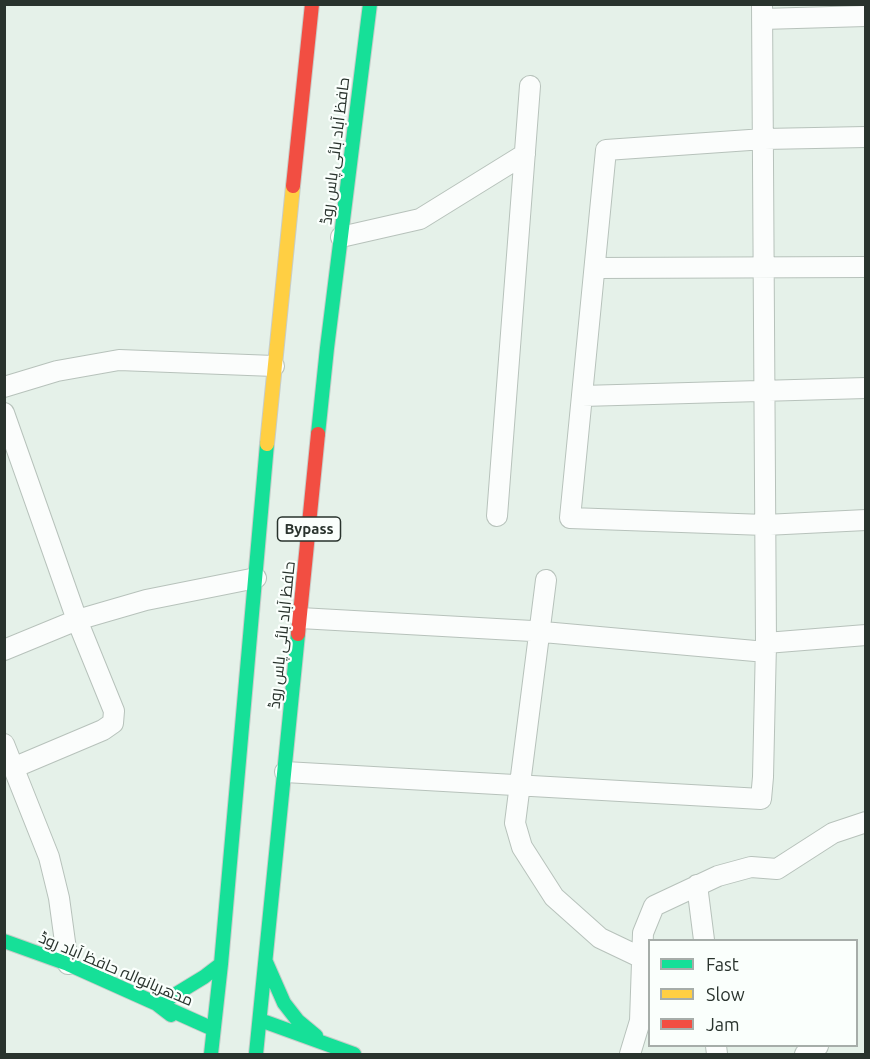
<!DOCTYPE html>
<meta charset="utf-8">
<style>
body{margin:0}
#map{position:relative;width:870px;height:1059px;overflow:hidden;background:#e5f1e9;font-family:Ubuntu,sans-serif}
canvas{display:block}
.frame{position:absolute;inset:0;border:6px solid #29332d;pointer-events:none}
.legend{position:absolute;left:648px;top:939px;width:210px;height:108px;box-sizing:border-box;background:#fafffc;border:2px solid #a6ada9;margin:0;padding:8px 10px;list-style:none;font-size:18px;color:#29332d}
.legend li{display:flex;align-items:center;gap:12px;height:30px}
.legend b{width:30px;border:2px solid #a6ada9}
</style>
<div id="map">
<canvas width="870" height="1059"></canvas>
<div class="frame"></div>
<ul class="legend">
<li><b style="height:8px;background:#16e098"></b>Fast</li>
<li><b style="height:8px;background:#ffcf43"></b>Slow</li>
<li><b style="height:8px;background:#f24e42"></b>Jam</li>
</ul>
</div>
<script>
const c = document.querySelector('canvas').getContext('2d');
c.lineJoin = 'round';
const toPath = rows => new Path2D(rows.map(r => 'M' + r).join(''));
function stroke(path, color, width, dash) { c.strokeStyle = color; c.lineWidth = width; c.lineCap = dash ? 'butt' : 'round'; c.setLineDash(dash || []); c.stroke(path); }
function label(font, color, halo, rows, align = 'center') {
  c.font = font + ' Ubuntu,Cairo,sans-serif'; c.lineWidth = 4.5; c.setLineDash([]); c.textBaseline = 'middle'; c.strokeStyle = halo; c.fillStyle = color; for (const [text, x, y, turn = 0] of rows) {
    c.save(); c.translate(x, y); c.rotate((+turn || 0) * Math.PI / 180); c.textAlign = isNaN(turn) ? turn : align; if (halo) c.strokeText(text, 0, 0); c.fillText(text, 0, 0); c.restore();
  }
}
const street = toPath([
 [762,19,866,16],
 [866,137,764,139,606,150,570,518,765,525,866,520],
 [341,237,420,219,525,154],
 [595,268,866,267],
 [4,387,57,371,119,360,274,366],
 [582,396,866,388],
 [4,413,77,620,114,711,113,723,103,730,13,768],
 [497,516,530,86],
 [546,580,515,823,522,847,554,897,600,938,642,958],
 [300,618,532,631,766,652],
 [766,643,866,635],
 [4,650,77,620,146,600,256,578],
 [4,744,49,857,59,898,68,964],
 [285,772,761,799,763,777,766,643,762,4],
 [697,885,704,940],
 [716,1046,717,1054],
 [630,1054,640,1021,643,933,654,906,718,876,751,867,777,869,833,833,866,822],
 [805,1054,818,1046]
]);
const fast = toPath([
 [318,434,327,348,370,4],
 [4,941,68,964,213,1029],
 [266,962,284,1003,298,1021,316,1036],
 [171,1015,158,1005,204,977,221,964],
 [260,1020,354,1054],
 [211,1054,221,964,267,444],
 [256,1054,298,634]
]);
const slow = toPath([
 [267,444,293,186]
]);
const jam = toPath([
 [293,186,312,4],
 [298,634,318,434]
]);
const shields = [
 [309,529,63]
];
const shieldNames = [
 ["Bypass",309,529]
];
const streetNames = [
 ["حافظ آباد بائی پاس روڈ",335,151,-83],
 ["حافظ آباد بائی پاس روڈ",282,635,-84],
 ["مدھریانوالہ حافظ آباد روڈ",116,969,23]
];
stroke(street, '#b7c2bb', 22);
stroke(fast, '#c7cdc9', 16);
stroke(slow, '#c7cdc9', 16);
stroke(jam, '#c7cdc9', 16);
stroke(street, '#fbfdfc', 20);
stroke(fast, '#16e098', 14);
stroke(slow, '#ffcf43', 14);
stroke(jam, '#f24e42', 14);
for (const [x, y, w] of shields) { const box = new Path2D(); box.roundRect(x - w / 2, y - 12, w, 24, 4.5); c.fillStyle = '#fafffc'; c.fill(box); stroke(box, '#29332d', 1.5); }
label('bold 15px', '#29332d', null, shieldNames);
label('16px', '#29332d', '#fafffc', streetNames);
</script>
